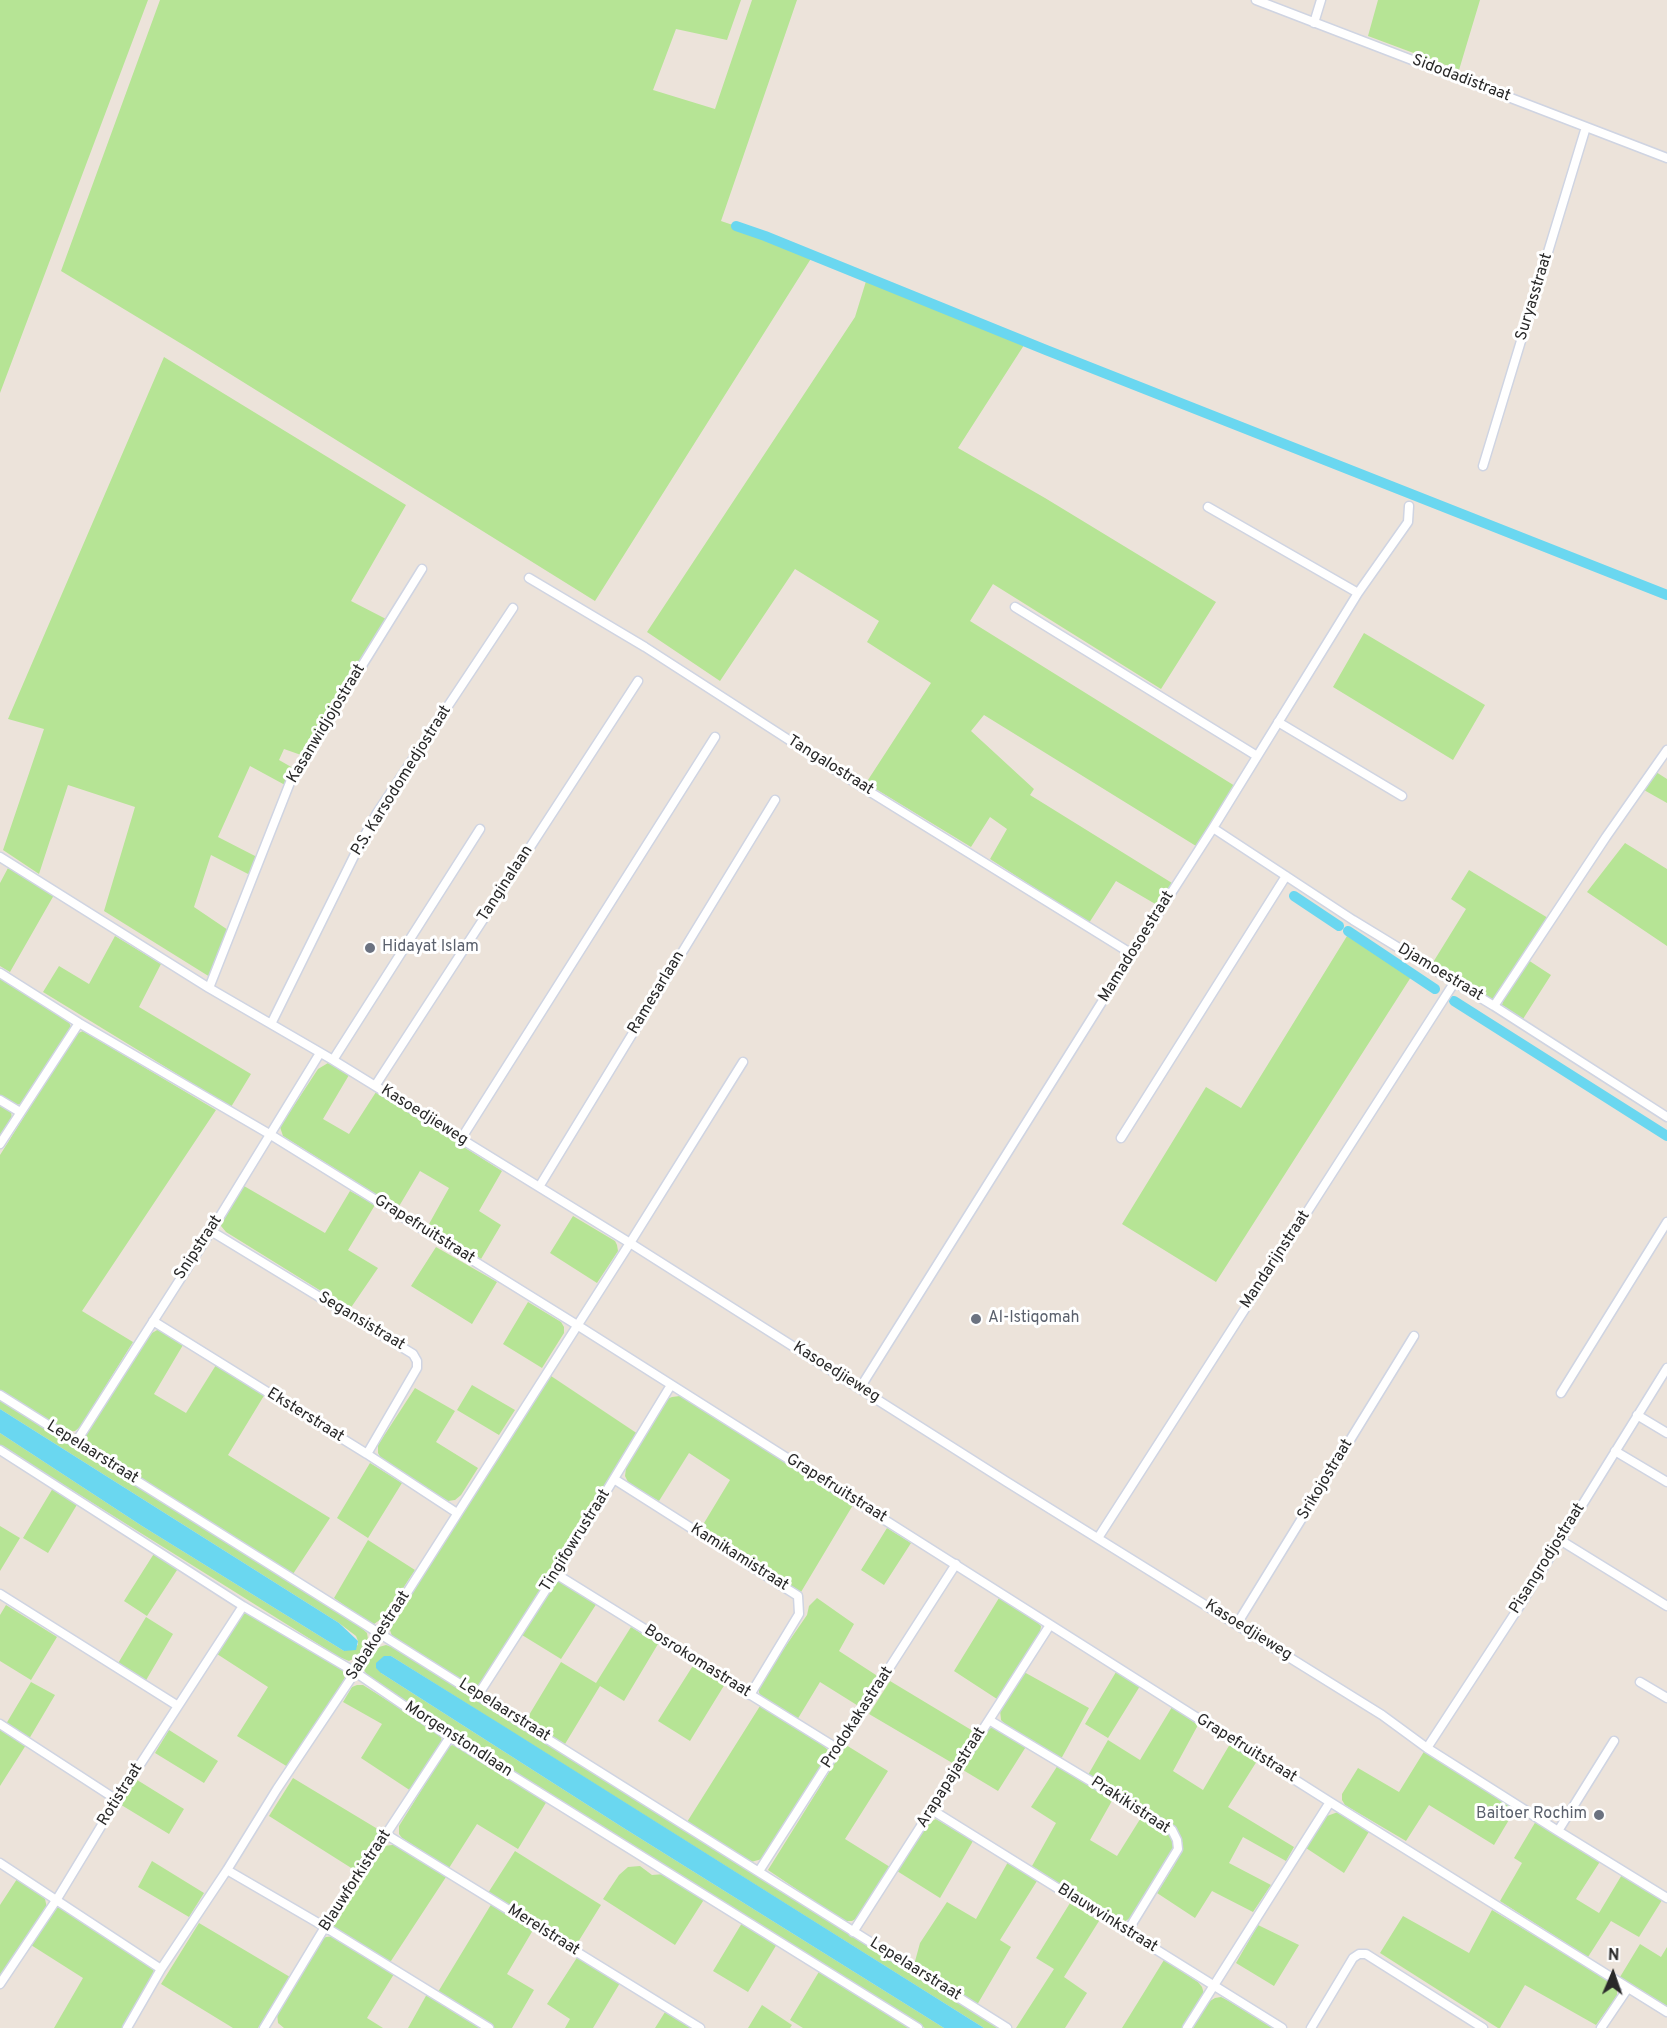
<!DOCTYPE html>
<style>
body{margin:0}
#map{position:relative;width:1667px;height:2028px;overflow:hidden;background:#ece3da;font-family:Overpass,sans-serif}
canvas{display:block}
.north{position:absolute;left:1583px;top:1944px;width:60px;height:60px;-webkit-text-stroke:4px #fff;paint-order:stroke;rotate:2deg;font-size:16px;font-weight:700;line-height:24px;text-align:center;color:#292929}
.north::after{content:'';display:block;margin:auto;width:21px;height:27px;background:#292929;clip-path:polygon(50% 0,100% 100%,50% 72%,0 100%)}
</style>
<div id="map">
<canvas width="1667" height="2028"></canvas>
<div class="north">N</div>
</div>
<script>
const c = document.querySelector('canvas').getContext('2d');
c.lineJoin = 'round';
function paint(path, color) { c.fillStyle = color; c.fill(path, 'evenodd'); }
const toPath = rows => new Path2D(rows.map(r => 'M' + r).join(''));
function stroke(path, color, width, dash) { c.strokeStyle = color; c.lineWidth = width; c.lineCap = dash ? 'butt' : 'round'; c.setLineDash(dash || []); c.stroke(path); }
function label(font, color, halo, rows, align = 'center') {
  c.font = font + ' Overpass,sans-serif'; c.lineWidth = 6; c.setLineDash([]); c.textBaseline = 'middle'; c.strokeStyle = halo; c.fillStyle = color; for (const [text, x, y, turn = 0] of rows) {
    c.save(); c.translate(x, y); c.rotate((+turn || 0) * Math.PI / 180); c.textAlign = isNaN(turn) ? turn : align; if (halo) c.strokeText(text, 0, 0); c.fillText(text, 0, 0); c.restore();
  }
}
const green = toPath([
 [0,0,148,0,0,393],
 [160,0,741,0,727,40,676,29,653,90,715,109,752,0,797,0,721,221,765,236,812,257,595,601,190,349,61,271],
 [1378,0,1480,0,1459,70,1368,36],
 [867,278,1026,342,958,448,1045,498,1216,602,1161,689,993,584,970,621,1235,786,1196,846,984,715,971,731,1034,789,1030,795,1172,883,1157,905,1116,881,1089,923,990,859,1007,829,990,817,971,847,866,783,931,683,867,642,879,621,795,569,720,681,647,632,855,317],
 [164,357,406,505,351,601,386,619,301,755,284,749,279,760,293,768,285,785,250,766,218,837,257,857,250,875,211,855,194,907,228,930,210,977,104,911,135,807,68,785,39,874,3,850,44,729,8,719],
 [1364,633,1485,705,1453,760,1333,687],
 [1656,772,1667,779,1667,803,1644,790],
 [1625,843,1667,869,1667,946,1587,892],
 [8,868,54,895,10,972,0,966,0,883],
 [1469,870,1548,918,1497,997,1493,999,1489,1000,1432,964,1466,909,1451,899],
 [115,936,161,964,139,1007,251,1074,231,1107,43,992,59,966,89,984],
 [1347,936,1411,977,1216,1282,1122,1224,1206,1087,1241,1108],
 [1528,960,1551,975,1523,1019,1502,1005,1505,995],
 [0,977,64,1017,69,1022,71,1027,21,1104,15,1105,0,1096],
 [83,1031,216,1110,82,1311,133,1342,80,1427,75,1431,67,1432,0,1391,0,1155,76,1034],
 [328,1063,349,1075,323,1119,349,1134,376,1092,502,1171,479,1211,501,1225,481,1259,429,1224,449,1188,420,1171,398,1208,283,1136,280,1127,318,1069],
 [0,1102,11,1110,12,1121,0,1140],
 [244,1186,325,1233,350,1191,375,1205,348,1250,378,1268,350,1309,226,1232,221,1226,224,1217],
 [573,1216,615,1241,617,1245,618,1251,597,1283,550,1253],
 [436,1247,497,1282,472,1324,411,1286],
 [528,1302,561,1322,564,1327,564,1333,542,1368,503,1344],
 [159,1329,183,1345,154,1394,186,1413,216,1365,265,1394,228,1455,330,1518,293,1574,90,1447,85,1442,85,1435,89,1428,141,1347,152,1333],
 [551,1376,638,1434,484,1681,477,1686,468,1685,393,1639,390,1630,393,1623],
 [472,1385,515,1410,499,1435,457,1410],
 [415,1388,455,1411,436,1442,478,1468,461,1495,455,1500,448,1501,382,1460,378,1453,378,1445],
 [680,1396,853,1505,801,1592,701,1528,730,1480,689,1453,659,1501,629,1484,625,1476,626,1468,667,1399,672,1397],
 [0,1398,356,1622,367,1633,368,1639,359,1656,349,1661,339,1657,0,1445,0,1433,142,1526,344,1651,358,1645,358,1641,356,1636,339,1623,0,1409],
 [370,1463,402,1483,368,1538,337,1518],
 [53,1488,78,1503,48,1553,23,1538],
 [0,1526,20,1538,0,1571],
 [887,1528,911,1543,884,1585,861,1570],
 [368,1540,415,1570,384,1617,374,1624,368,1622,334,1598],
 [155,1552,179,1567,147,1616,124,1601],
 [559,1581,597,1603,561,1659,522,1635,554,1583],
 [817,1598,854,1624,839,1651,879,1677,860,1707,820,1682,797,1720,764,1700,759,1693,759,1685,807,1615,809,1606],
 [999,1598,1033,1618,1041,1626,1040,1633,997,1699,954,1671],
 [6,1605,57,1637,31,1680,0,1661,0,1615],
 [249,1612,342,1669,345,1678,288,1767,237,1736,268,1687,217,1654,243,1614],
 [146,1617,173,1634,145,1682,117,1665],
 [631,1627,658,1644,624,1701,600,1686,565,1744,526,1720,561,1662,596,1683],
 [386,1645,395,1648,439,1675,1001,2028,984,2028,391,1656,381,1673,622,1827,944,2028,925,2028,408,1705,370,1680,364,1670,366,1665,379,1647],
 [694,1664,725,1684,690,1741,658,1721],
 [1024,1672,1089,1708,1061,1759,1007,1726,1001,1720,1000,1710],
 [1116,1672,1140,1686,1108,1738,1085,1724],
 [890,1681,973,1731,954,1764,869,1714],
 [31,1682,55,1695,29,1739,6,1724],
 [357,1685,363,1685,440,1734,442,1741,440,1747,411,1791,361,1758,382,1724,343,1702,352,1687],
 [760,1706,821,1744,828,1750,829,1755,762,1859,751,1862,687,1822],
 [1172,1707,1198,1725,1173,1771,1203,1790,1230,1744,1257,1761,1228,1807,1294,1847,1286,1861,1243,1837,1229,1863,1271,1885,1253,1912,1212,1891,1195,1918,1157,1893,1174,1866,1183,1844,1176,1828,1088,1775,1108,1740,1140,1760],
 [996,1727,1027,1745,998,1791,963,1770,987,1729],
 [0,1729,26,1745,0,1786],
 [169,1730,218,1761,204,1783,155,1753],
 [457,1744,547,1801,518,1849,477,1824,449,1868,402,1838,399,1834,399,1826,449,1746],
 [846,1745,888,1771,845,1839,890,1867,859,1917,852,1921,844,1921,768,1870],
 [1425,1750,1516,1808,1494,1845,1429,1805,1406,1841,1345,1805,1342,1800,1342,1794,1358,1768,1399,1792],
 [1058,1765,1113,1799,1090,1840,1117,1856,1142,1816,1166,1830,1173,1838,1174,1848,1133,1916,1124,1922,1116,1920,1032,1866,1056,1823,1031,1807],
 [134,1778,184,1809,169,1834,118,1803],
 [293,1778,381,1831,356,1871,269,1816],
 [1338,1812,1370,1830,1344,1873,1306,1848,1327,1816],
 [936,1819,973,1841,940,1898,897,1871,928,1823],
 [1536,1821,1601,1860,1576,1899,1599,1913,1623,1873,1664,1897,1639,1937,1611,1921,1588,1957,1500,1901,1522,1863,1514,1858],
 [392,1845,398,1845,446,1877,389,1964,334,1928,333,1922,377,1851,384,1846],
 [515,1851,601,1905,575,1947,488,1893],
 [152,1861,204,1893,189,1917,138,1887],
 [1008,1862,1037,1881,1000,1940,1011,1947,977,2005,914,1965,920,1943,947,1902,976,1919],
 [640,1866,652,1875,665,1874,705,1898,675,1945,603,1899,619,1875,628,1867],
 [17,1879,41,1894,45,1899,47,1908,0,1978,0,1905],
 [492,1903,533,1930,507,1974,534,1990,512,2028,494,2028,438,1992],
 [1070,1903,1099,1921,1064,1977,1087,1993,1065,2028,1016,2028,1054,1969,1036,1958],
 [57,1908,62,1908,152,1966,154,1972,152,1982,122,2028,54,2028,83,1978,31,1945],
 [1492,1910,1610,1981,1617,1987,1617,1996,1596,2025,1525,1985,1500,2028,1498,2028,1380,1953,1403,1916,1469,1953],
 [199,1923,290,1977,258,2028,233,2028,161,1984],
 [742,1923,777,1944,748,1992,713,1971],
 [1258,1925,1299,1945,1274,1986,1236,1963],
 [335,1936,394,1974,367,2018,383,2028,284,2028,278,2023,277,2013,322,1939,326,1937],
 [1640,1944,1661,1957,1667,1947,1667,2006,1620,1977],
 [578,1956,620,1983,593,2028,565,2028,570,2019,547,2004],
 [1164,1960,1198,1982,1202,1987,1204,1994,1183,2028,1122,2028],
 [820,1970,909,2026,910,2028,803,2028,790,2020],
 [427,1994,482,2028,408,2028],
 [1221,1997,1227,2000,1273,2028,1192,2028,1210,2001,1215,1998],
 [762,2005,792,2025,790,2028,748,2028],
 [665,2012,692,2028,655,2028]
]);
const water = toPath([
 [0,1409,339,1623,358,1641,356,1650,344,1651,142,1526,0,1433],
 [384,1656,391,1656,502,1725,984,2028,944,2028,622,1827,381,1673,376,1668,376,1663]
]);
const canal = toPath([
 [736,226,765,236,1046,350,1667,595],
 [1294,896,1339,926],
 [1348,931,1435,989],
 [1454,1001,1667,1136]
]);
const minor = toPath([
 [1256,0,1667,158],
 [1314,23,1321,0],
 [1483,466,1586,127],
 [1208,507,1358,593],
 [529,578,645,647,854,782,1132,954],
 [1015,607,1257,756],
 [1278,722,1402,796],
 [1213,828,1353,920,1494,1006,1667,1117],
 [0,857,209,988,333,1060,630,1243,1007,1482,1382,1715,1427,1748,1558,1831,1667,1898],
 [0,973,79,1023,271,1135,577,1325,1330,1802,1667,2012],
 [209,988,291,780,422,569],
 [1494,1006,1606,837,1667,750],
 [271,1024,359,846,377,813,513,608],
 [333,1060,480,829],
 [375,1086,638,681],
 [0,1100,20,1112],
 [1121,1138,1286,876],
 [461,1139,715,737],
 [0,1144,79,1023],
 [539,1187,775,800],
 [211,1231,413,1354,417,1361,417,1368,367,1454],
 [153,1321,367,1454,457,1513],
 [860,1388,1132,954,1213,828,1358,593,1408,522,1409,506],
 [1561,1393,1667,1222],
 [0,1395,1007,2028],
 [1637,1415,1667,1433],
 [76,1442,211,1231,320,1053],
 [0,1450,243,1606,355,1672,450,1737,918,2028],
 [1615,1451,1667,1482],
 [614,1479,798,1596,799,1614,750,1695],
 [1098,1538,1454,983],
 [1560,1540,1667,1606],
 [556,1574,838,1749],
 [0,1594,178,1706],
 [1237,1624,1414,1336],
 [1640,1682,1667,1698],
 [478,1695,556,1574,671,1385],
 [989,1720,1172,1830,1177,1840,1178,1849,1127,1932],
 [0,1724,117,1800],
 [1427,1748,1519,1607,1667,1368],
 [932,1810,1282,2028],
 [1558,1831,1614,1741],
 [387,1835,700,2028],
 [0,1863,161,1969],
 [227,1870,325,1927,489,2028],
 [759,1871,956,1564],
 [853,1932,1050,1625],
 [0,1984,57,1899,117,1800,243,1606],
 [127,2028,161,1969,227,1870,277,1789,380,1635,630,1243,743,1062],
 [264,2028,325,1927,450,1737],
 [1187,2028,1330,1802],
 [1311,2028,1353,1958,1359,1954,1366,1954,1483,2028],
 [1601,2028,1628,1988]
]);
const markers = [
 [370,948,6,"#6b7280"],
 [976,1319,6,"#6b7280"],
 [1599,1815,6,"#6b7280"]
];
const streetNames = [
 ["Sidodadistraat",1461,79,21],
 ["Suryasstraat",1535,297,-73],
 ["Kasanwidjojostraat",327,724,-59],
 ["Tangalostraat",830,766,32],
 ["P.S. Karsodomedjostraat",402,781,-58],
 ["Tanginalaan",506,884,-57],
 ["Mamadosoestraat",1137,947,-58],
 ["Djamoestraat",1440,973,31],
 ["Ramesarlaan",657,993,-59],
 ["Kasoedjieweg",424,1116,32],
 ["Grapefruitstraat",424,1230,32],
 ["Snipstraat",199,1248,-57],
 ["Mandarijnstraat",1276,1260,-57],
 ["Segansistraat",361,1322,31],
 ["Kasoedjieweg",836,1373,32],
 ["Eksterstraat",305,1416,32],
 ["Lepelaarstraat",92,1453,32],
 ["Srikojostraat",1326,1480,-59],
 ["Grapefruitstraat",836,1489,32],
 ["Tingifowrustraat",576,1541,-58],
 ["Kamikamistraat",739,1558,32],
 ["Pisangrodjostraat",1548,1559,-58],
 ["Kasoedjieweg",1248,1631,32],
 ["Sabakoestraat",379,1636,-57],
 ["Bosrokomastraat",697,1662,32],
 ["Lepelaarstraat",504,1711,32],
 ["Prodokakastraat",858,1718,-57],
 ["Morgenstondlaan",458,1740,33],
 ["Grapefruitstraat",1246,1749,32],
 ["Arapapajastraat",952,1778,-58],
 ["Rotistraat",121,1795,-58],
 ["Prakikistraat",1130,1806,33],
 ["Blauwforkistraat",356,1881,-57],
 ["Blauwvinkstraat",1107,1919,32],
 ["Merelstraat",543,1931,32],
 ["Lepelaarstraat",915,1970,32]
];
const worshipNames = [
 ["Hidayat Islam",382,948],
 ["Al-Istiqomah",988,1319],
 ["Baitoer Rochim",1587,1815,"right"]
];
paint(green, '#b6e495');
paint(water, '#6ad7f0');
stroke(canal, '#6ad7f0', 10);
stroke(minor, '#cfd4e2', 11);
stroke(minor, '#fff', 8);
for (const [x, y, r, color] of markers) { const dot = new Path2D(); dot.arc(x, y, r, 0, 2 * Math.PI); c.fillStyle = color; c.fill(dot); stroke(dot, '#fff', 2); }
label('16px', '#292929', '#fff', streetNames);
label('16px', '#5b616d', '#fff', worshipNames, 'left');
</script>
